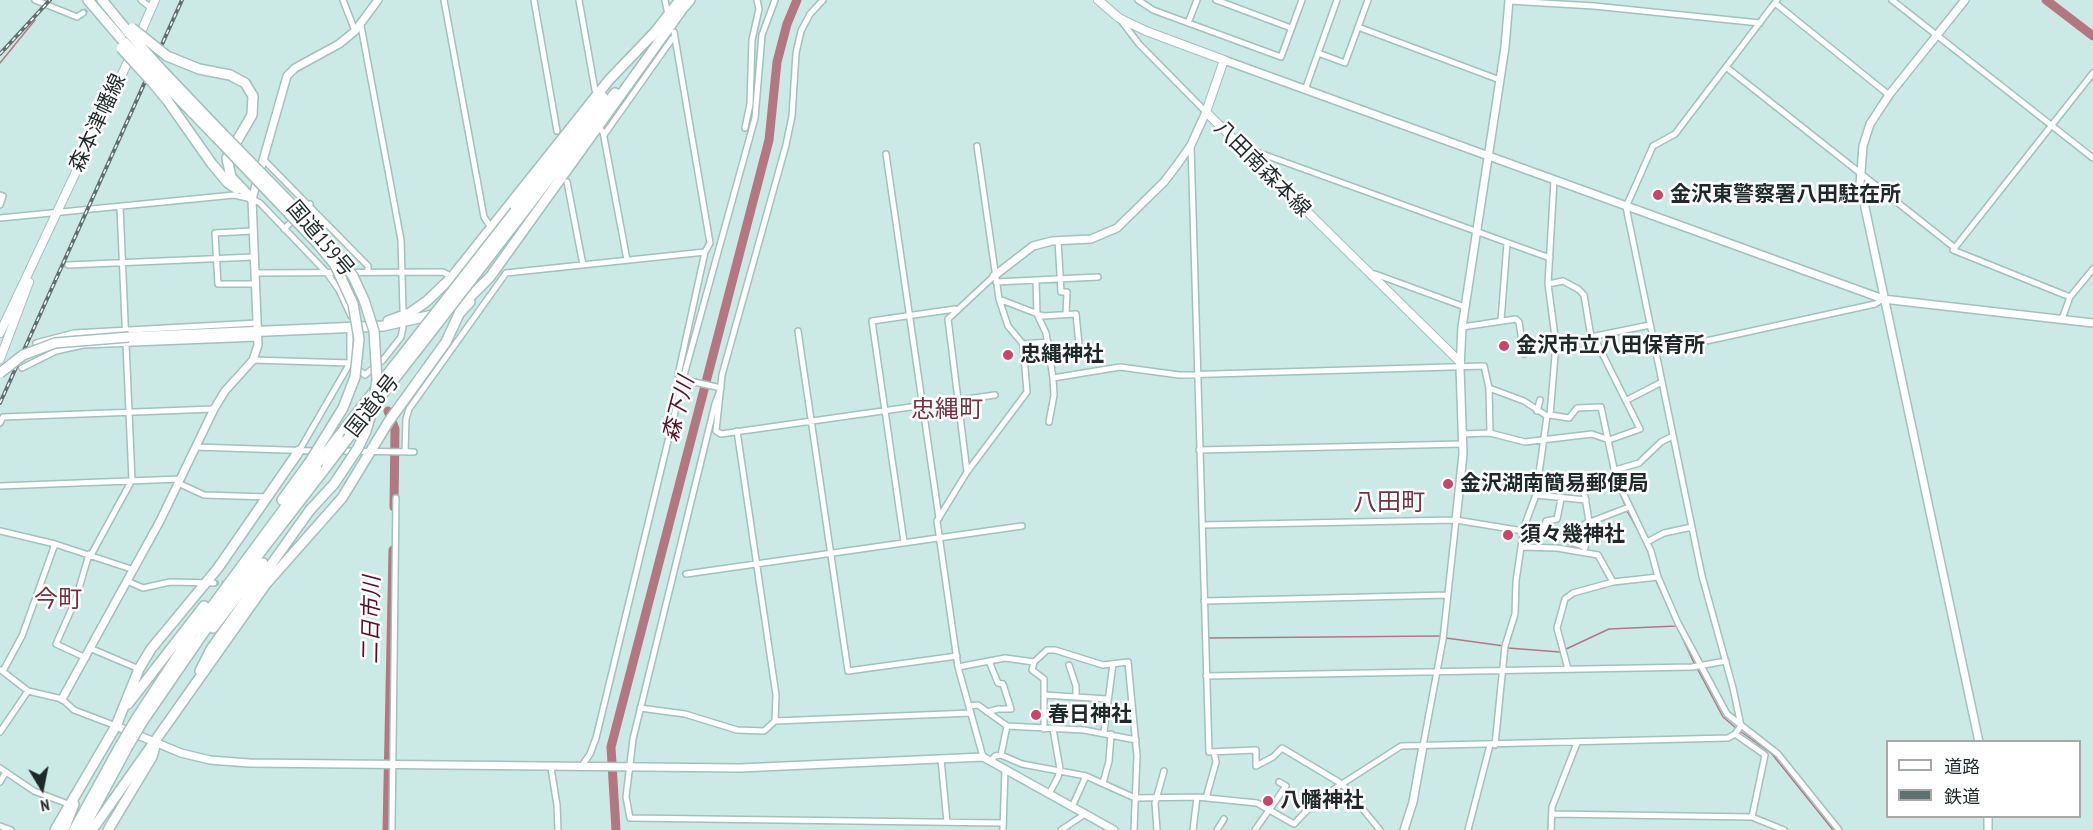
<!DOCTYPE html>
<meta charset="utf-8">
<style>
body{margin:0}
#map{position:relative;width:2093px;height:830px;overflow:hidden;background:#cbeae6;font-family:"PT Sans Narrow","Noto Sans JP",sans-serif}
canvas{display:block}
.legend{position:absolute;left:1886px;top:740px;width:195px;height:78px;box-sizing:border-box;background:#fff;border:2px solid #a5aaa9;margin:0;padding:8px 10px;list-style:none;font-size:18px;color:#1e2a29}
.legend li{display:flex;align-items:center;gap:12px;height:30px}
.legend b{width:30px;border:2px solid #a5aaa9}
.north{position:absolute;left:12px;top:758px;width:60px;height:60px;-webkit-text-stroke:4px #fff;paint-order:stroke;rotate:170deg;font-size:16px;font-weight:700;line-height:24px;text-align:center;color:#1e2a29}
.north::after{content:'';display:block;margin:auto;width:21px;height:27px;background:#1e2a29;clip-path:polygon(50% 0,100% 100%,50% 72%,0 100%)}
</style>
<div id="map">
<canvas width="2093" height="830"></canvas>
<ul class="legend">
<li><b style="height:8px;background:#fff"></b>道路</li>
<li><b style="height:8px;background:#5e716f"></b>鉄道</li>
</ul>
<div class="north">N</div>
</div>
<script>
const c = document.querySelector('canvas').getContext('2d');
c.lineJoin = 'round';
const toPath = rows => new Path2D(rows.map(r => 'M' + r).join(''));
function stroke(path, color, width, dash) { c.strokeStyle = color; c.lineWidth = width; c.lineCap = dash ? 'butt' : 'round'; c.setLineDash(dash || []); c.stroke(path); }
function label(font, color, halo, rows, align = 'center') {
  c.font = font + ' "PT Sans Narrow","Noto Sans JP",sans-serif'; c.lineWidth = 5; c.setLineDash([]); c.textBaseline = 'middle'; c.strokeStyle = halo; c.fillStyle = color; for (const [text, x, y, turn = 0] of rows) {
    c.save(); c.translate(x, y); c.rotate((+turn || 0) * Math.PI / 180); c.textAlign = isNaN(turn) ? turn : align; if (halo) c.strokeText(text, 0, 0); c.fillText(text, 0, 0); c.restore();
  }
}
const stream = toPath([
 [0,63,35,20],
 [1615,482,1625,505],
 [1627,511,1643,539],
 [1650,557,1655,576],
 [1656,581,1694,663],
 [1208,638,1442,636],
 [1446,638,1504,646],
 [1508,648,1560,652],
 [1564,650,1609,629,1676,626],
 [1697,668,1723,717,1736,728],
 [1740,731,1772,754,1833,830]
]);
const river = toPath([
 [2046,0,2093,36],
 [388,411,395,429,394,507],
 [387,830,393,550],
 [616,830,611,747,769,140,777,62,787,24,797,0]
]);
const minorTunnel = toPath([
 [83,13,99,0],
 [214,583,230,583]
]);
const minor = toPath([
 [35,0,77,17,83,13],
 [141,0,151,8],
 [343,0,355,31],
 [444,0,484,217,490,226],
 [534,0,557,131],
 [579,0,595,90,600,91],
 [665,0,668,15],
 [823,0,810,14,801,31,796,53,792,116,786,145,722,375,716,431,721,434,995,395],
 [1138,0,1153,10,1281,57,1302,0],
 [1216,0,1291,28],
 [1892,0,2093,158],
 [1509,1,1594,6,1760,23],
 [1775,3,1889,95],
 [1120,19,1139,44,1206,112],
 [1188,23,1197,0],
 [361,26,401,240,403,310],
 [1358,27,1500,80],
 [674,32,710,243,705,252,678,375,681,379,721,388],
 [1318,53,1345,63,1368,0],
 [1726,67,1955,248],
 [1305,90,1337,0],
 [599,128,603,132,627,260],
 [745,128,750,104,752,40,759,9,757,0],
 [604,135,672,39],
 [1191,145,1209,752,1256,750,1256,766,1273,757,1282,748,1342,784,1380,830],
 [1243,147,1550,258],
 [886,154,939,518],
 [264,160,368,266,368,272],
 [567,182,583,265],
 [0,195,3,196,0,205],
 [0,218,234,195,252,199,260,203,327,273,339,290,351,316],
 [284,229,310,204],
 [252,231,215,233,218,284,255,284],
 [1058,240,1061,292,1067,292,1066,314],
 [68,265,254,257],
 [255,273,443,272,452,277],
 [1372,277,1375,274,1465,307],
 [1036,280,1037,314,1046,333,1053,378,1054,395,1049,422],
 [996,282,1098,277],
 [2070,297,1953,250,2093,73],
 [999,299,1043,316,1076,314,1080,355,1051,358],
 [2062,319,2070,297,2093,269],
 [1501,321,1507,243],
 [1462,327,1516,319,1519,322,1524,354],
 [798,331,848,671,957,656],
 [1591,337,1650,325],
 [36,343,74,333,257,323],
 [1023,344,1048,342],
 [1656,352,1875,304,1883,299],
 [253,360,350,363,365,375,383,360,401,337,403,327],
 [22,368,56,351,83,345,258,338],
 [1053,378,1120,367,1179,375,1484,366,1489,388,1524,401,1547,416],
 [721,388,715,404,633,739,626,797,630,818,1003,823],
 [1489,388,1490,433],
 [1627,400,1662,382],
 [1537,411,1540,400],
 [1550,415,1569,418,1577,408,1601,407,1616,478,1651,551,1658,577,1678,623,1727,714,1778,754,1839,830],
 [0,423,3,417,214,409],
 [737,431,776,695,775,721],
 [1462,434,1490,433,1525,442,1592,434,1609,440,1640,429,1598,345,1591,337,1584,295,1578,289,1563,281,1548,284],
 [195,447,316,451],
 [1199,450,1463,444],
 [299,451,350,363,350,327],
 [338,451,414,452],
 [405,452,406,419,409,409,506,273,705,252],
 [1615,470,1639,463,1661,442,1673,436],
 [967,472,1027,392,1023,344,1008,326,999,299,977,146],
 [178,483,204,495,268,497],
 [1583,485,1589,521],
 [0,486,180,479],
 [1569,489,1616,478],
 [1536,495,1586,500],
 [1202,525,1456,520,1523,531,1544,531,1584,547],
 [0,531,55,544,131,569],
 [1544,531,1546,521,1557,519,1561,499],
 [904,542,872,321,955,309],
 [1647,542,1664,533,1692,527],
 [1522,547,1557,548,1598,555,1613,582],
 [1585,548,1587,535,1585,524,1629,507],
 [91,555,132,480,120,207],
 [686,574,1022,526],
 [127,581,143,588,170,582,214,583],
 [1204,601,1448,595],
 [92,649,139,669],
 [86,658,56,644,76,599,89,554],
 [1034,662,1047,650,1055,650,1103,665,1128,662,1137,756,1134,830],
 [1069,665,1076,686,1076,697],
 [958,667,1005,658,1034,662,1032,670,1044,679,1044,729],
 [1568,669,1557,628,1565,599,1573,593,1613,582,1658,577],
 [1,670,28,691,62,699,74,710,116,726],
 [3,671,22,636,55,544],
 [1206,676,1692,667,1726,661],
 [1044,695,1107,699],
 [969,706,978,705,1007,726,1084,730,1136,740],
 [640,708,685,714,737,730,764,731,775,721,971,713],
 [987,712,998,709,1011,709,1003,684,998,683,989,661],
 [0,732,28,691],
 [1104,732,1113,664],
 [1735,734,1765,755,1752,817],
 [1495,745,1505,646,1515,614,1516,581,1524,527,1536,495,1547,416,1550,415,1556,344,1548,284,1554,180],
 [1423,746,1443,639,1456,520],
 [1001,755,1007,726],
 [983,757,958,667,937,521,967,472,948,319,994,276],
 [941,759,947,822],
 [991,761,995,756,1001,755,1022,764,1086,776,1135,798,1197,797,1257,803,1294,824,1317,800,1401,746,1728,738,1735,734,1741,726,1733,688,1702,576,1626,207,1653,146,1675,134,1777,0],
 [581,767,590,754,596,738,683,379,755,118,762,35,775,0],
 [0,768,34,791,68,804],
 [551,768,557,805,558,830],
 [0,782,6,772],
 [1103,783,1109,761,1111,734],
 [1049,794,1058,777,1060,769,1053,729],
 [1206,798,1216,762,1214,752],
 [1072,807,1086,776],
 [1552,814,1752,817,1784,830],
 [0,826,11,830],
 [392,830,396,498],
 [1003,830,1005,769],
 [1061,830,1085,814],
 [1157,830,1155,803,1164,771],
 [1193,830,1197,797],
 [1217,830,1224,819],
 [1255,830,1286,786,1279,782],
 [1468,830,1490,745],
 [1551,830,1552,807,1577,743]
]);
const tertiary = toPath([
 [1965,0,1889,95,1870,124,1863,146,1860,184,1979,742],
 [1224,60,1883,299,2093,323],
 [994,276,1033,246,1052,241,1091,239,1117,228,1164,182,1177,165,1191,145,1206,112],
 [1456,520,1463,454,1460,368,1462,327,1505,47,1509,0],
 [62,699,160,521,214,409,225,391,253,360,258,345,252,199,287,76,295,68,339,44,355,31,378,0],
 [116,726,181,753,210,760,249,763,740,768,983,757,1114,830],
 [1404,830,1413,802,1423,746],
 [1988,830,1988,816]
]);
const secondary = toPath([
 [1098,0,1119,18,1146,31,1224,60,1206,112,1460,362],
 [138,39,155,0],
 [0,333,132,53],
 [0,359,29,282]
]);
const trunk = toPath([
 [88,0,124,42],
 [102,0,129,33],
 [678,14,690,0],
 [651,37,680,0],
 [167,56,199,69,230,75,245,83,253,96,252,115,227,158,231,177,252,199],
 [160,68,222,133],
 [156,75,216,137],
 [152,82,167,100,212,164,228,183,237,189],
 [515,211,603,97],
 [520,217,615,93],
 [388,321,410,313,427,301,452,277,609,80,654,33],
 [129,337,383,326,437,314,456,306,469,298,490,277,681,11],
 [338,437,415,339],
 [349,437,421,345],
 [282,500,309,463],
 [213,628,263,563],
 [200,671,211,649,310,510],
 [128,704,204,606],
 [136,719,193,632,317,464],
 [143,721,246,571,327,466],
 [55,830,116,726,139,669,151,649,218,568,299,451],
 [64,830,74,804],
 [74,830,120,746],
 [83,830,127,748],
 [92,830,266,584,342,498,389,421,446,342,459,314,470,302],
 [108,830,152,757,155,746]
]);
const rail = toPath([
 [0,54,50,0],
 [0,403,182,0]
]);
const trunkBridge = toPath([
 [132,28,167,56],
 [129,33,160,68],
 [124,42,156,75],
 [121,48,152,82],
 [222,133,303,216,341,260,353,276,364,300,374,331,377,380,372,411,366,431,358,448,334,484,310,510],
 [216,137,317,243,335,265,353,304,359,339,355,377,343,408,309,463],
 [415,339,515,211],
 [421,345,520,217],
 [0,373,23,355,55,343,129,337],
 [317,464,338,437],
 [327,466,349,437],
 [120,746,136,719],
 [127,748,143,721]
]);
const markers = [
 [1658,195,6,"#d14267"],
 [1504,346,6,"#d14267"],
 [1008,355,6,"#d14267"],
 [1448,484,6,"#d14267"],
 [1508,535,6,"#d14267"],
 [1036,715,6,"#d14267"],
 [1268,801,6,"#d14267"]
];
const streetNames = [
 ["森本津幡線",98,123,-65],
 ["八田南森本線",1262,169,45],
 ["国道159号",320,239,50],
 ["国道8号",373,406,-52]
];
const poiNames = [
 ["金沢東警察署八田駐在所",1670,195],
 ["金沢市立八田保育所",1516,346],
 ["忠縄神社",1020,355],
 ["金沢湖南簡易郵便局",1460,484],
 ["須々幾神社",1520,535],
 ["春日神社",1048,715],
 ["八幡神社",1280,801]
];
const waterNames = [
 ["森下川",679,409,-75],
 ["二日市川",372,620,-89]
];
const quarterNames = [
 ["忠縄町",947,410],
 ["八田町",1389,503],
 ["今町",58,600]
];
stroke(stream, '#b47781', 1.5);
stroke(river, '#b47781', 9);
stroke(minorTunnel, '#a8c4c0', 5, [5, 2.5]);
stroke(minor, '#a2c0bc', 8);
stroke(tertiary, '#a2c0bc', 10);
stroke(secondary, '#a2c0bc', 10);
stroke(trunk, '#a2c0bc', 12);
stroke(minor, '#fff', 5);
stroke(tertiary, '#fff', 7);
stroke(secondary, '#fff', 8);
stroke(trunk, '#fff', 9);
stroke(rail, '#5e716f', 4);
stroke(rail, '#fff', 1.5, [4.5]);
stroke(trunkBridge, '#a2c0bc', 12, []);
stroke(trunkBridge, '#fff', 9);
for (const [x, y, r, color] of markers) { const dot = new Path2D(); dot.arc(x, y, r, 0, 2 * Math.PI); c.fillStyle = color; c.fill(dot); stroke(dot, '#fff', 2); }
label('21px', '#1e2a29', '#fff', streetNames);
label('bold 21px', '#1e2a29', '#fff', poiNames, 'left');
label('italic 22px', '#5c1027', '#fff', waterNames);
label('24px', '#783141', '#fff', quarterNames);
</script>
